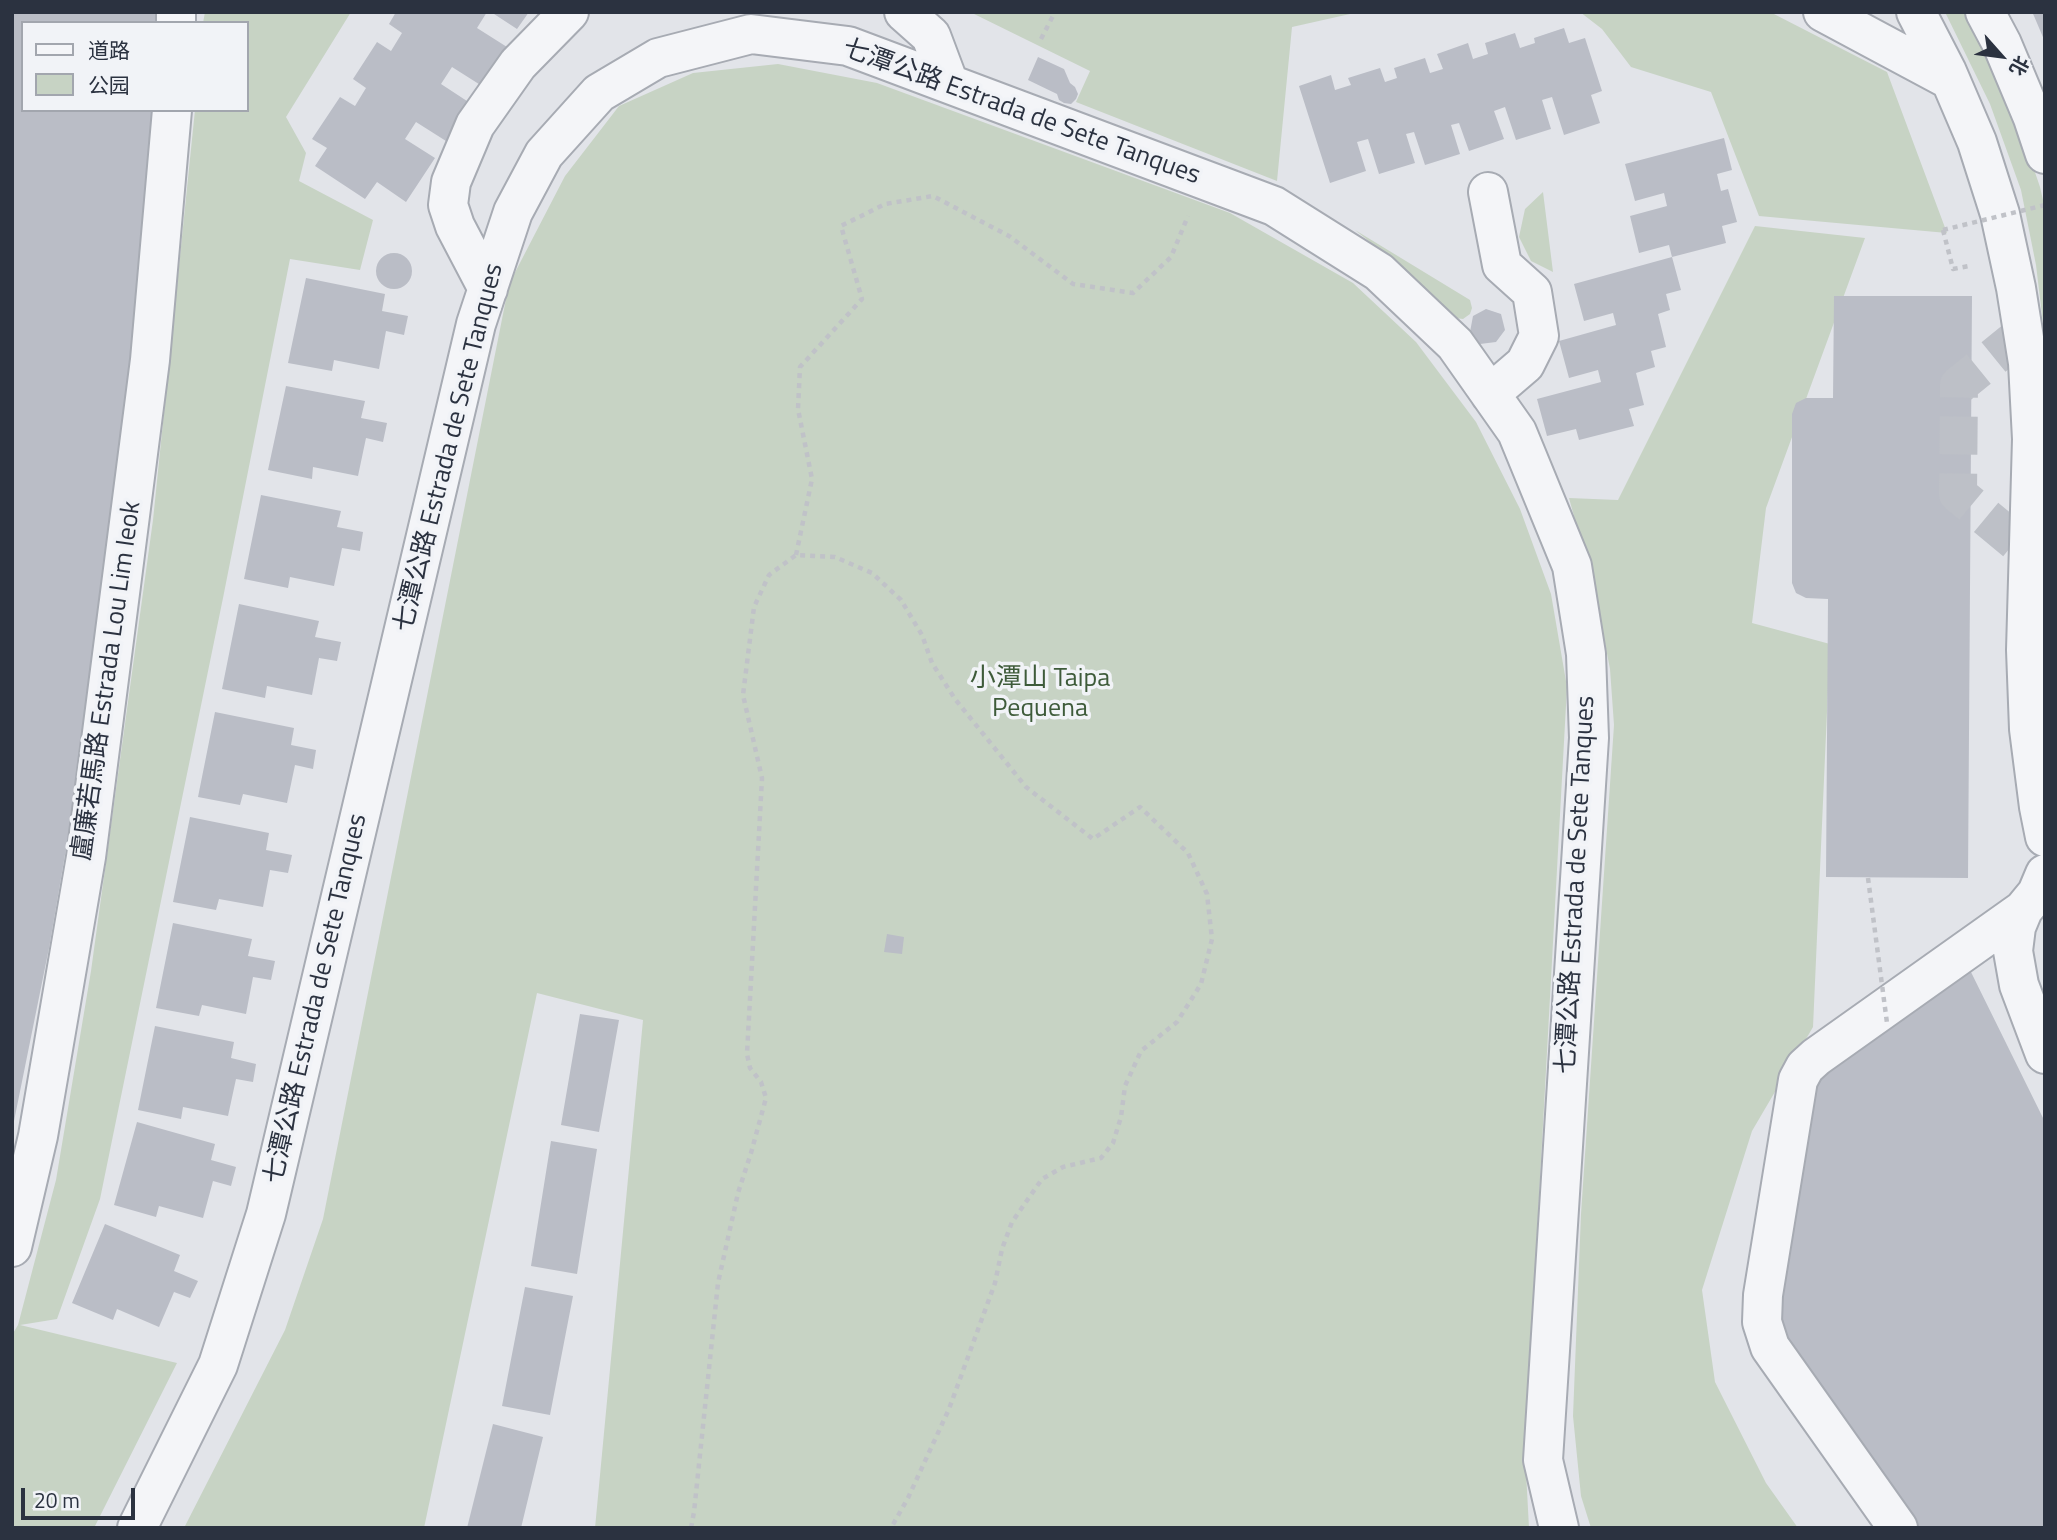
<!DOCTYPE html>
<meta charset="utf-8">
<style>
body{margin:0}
#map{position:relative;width:2057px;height:1540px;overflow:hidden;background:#e2e4e9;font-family:"Titillium Web","Noto Sans SC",sans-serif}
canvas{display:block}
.frame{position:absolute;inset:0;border:14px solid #2b3240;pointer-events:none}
.legend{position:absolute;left:21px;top:21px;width:228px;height:91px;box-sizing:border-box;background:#f1f3f7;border:2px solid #a2a6ae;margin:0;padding:9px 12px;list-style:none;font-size:21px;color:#2b3240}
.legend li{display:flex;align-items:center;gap:14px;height:35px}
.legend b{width:35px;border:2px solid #a2a6ae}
.north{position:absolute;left:1966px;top:21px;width:70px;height:70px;-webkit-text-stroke:5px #f1f3f7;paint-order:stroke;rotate:118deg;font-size:19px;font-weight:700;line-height:28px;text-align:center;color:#2b3240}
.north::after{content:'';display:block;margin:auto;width:24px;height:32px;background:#2b3240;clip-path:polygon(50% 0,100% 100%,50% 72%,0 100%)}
.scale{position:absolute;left:21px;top:1488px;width:114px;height:32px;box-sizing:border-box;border:4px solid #2b3240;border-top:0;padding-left:9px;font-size:21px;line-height:24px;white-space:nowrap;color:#2b3240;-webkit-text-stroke:5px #f1f3f7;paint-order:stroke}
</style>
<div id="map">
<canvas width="2057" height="1540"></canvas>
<div class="frame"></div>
<ul class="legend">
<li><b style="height:9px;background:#f4f5f8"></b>道路</li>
<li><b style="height:19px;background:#c7d3c4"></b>公园</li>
</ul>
<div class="north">北</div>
<div class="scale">20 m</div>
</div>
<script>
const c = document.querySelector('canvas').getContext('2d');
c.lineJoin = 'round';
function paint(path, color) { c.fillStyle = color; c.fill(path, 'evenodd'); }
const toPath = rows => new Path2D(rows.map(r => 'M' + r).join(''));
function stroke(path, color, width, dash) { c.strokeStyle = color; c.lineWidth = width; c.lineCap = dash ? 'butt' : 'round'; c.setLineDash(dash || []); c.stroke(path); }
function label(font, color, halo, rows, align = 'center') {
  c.font = font + ' "Titillium Web","Noto Sans SC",sans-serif'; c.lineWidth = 7; c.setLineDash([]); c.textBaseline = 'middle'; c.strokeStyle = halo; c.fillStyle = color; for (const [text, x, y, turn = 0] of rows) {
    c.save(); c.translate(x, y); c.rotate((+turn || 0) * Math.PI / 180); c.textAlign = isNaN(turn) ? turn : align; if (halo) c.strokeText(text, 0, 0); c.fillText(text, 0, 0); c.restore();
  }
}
const green = toPath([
 [205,12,351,12,286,117,306,153,299,181,373,220,360,270,290,259,223,598,100,1199,57,1319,20,1325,177,1363,94,1528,12,1528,12,1335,18,1325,56,1180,91,971,153,520,195,110,247,110,247,23,203,23],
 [970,12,1359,12,1292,27,1277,181,1076,102,1090,71],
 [1580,12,1770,12,1887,72,1947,233,1759,216,1711,92,1631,67,1602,29],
 [1945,12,1969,12,2010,99,2040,187,2045,209,2045,340,2036,265,2021,190,1990,104],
 [778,64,877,83,1230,213,1353,283,1416,342,1476,422,1520,509,1551,594,1567,687,1525,1453,1529,1528,595,1528,643,1020,537,993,424,1528,184,1528,285,1330,323,1219,509,284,565,176,619,106,693,73],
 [1543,192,1553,272,1531,261,1519,237,1525,209],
 [1755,226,1865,238,1766,508,1752,623,1830,644,1813,1027,1752,1131,1702,1290,1715,1382,1766,1483,1798,1528,1591,1528,1581,1496,1573,1416,1581,1214,1614,725,1610,669,1595,592,1569,498,1618,500],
 [1355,230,1470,300,1472,308,1470,314,1463,319,1455,318,1410,274]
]);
const building = toPath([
 [12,12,162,12,162,23,23,23,23,110,156,110,136,352,85,738,49,948,13,1126],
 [396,12,487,12,477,28,507,47,482,86,452,67,441,84,470,103,446,141,416,122,405,139,435,158,406,202,377,182,365,199,315,166,327,148,312,139,340,97,355,106,366,88,353,79,377,42,391,51,402,33,389,24],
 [491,12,529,12,517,29],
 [2032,12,2045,12,2045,42,2034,16],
 [1564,28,1569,43,1585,38,1602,91,1591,95,1600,123,1564,135,1552,97,1542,100,1551,129,1516,140,1505,107,1494,111,1504,139,1469,151,1459,123,1451,125,1460,154,1425,165,1414,132,1406,134,1415,163,1379,174,1368,139,1357,142,1366,171,1330,183,1299,86,1331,75,1335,90,1351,85,1348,78,1380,68,1385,82,1397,78,1394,68,1425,58,1430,73,1443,69,1437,54,1468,43,1473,59,1488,54,1485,43,1515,33,1520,48,1535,43,1534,38],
 [1038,57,1064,69,1070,83,1075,87,1078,94,1076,99,1071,104,1064,103,1059,100,1057,94,1028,80],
 [1724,138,1732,170,1717,174,1721,191,1728,189,1737,222,1722,226,1726,243,1672,257,1669,245,1639,253,1630,216,1667,206,1664,193,1635,201,1625,164],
 '376 271a18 18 0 1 1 36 0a18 18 0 1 1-36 0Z',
 [1672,257,1681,290,1666,294,1670,310,1658,314,1666,347,1651,351,1655,367,1636,373,1644,405,1629,409,1634,426,1579,440,1576,429,1547,436,1537,399,1601,382,1598,370,1569,378,1559,341,1616,325,1613,313,1584,321,1574,284],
 [306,278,385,294,382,311,408,316,404,335,386,331,379,369,334,360,332,371,288,363],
 [1834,296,1972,296,1968,878,1826,877,1828,599,1806,598,1796,593,1792,583,1792,414,1796,403,1806,398,1833,398],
 [1486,309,1501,314,1505,330,1496,342,1480,344,1470,332,1473,316],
 [286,386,365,401,361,418,387,423,383,442,366,438,358,476,313,467,312,479,268,470],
 [261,495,341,511,337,527,363,532,360,551,342,548,334,586,290,577,288,588,244,579],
 [239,604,319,621,315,637,341,642,337,661,319,658,312,695,267,686,265,698,222,689],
 [215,712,294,728,291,745,316,750,313,769,295,765,287,803,243,794,240,805,198,797],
 [190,817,269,833,266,850,292,855,288,873,270,870,263,907,219,899,216,910,173,902],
 [173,923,252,939,248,956,275,961,271,980,253,977,246,1014,202,1005,199,1016,156,1008],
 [887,934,904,937,902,954,884,952],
 [1968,966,2045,1122,2045,1528,1911,1528,1775,1336,1810,1077],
 [580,1014,619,1020,599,1132,561,1125],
 [155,1026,234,1042,231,1058,256,1064,253,1082,236,1079,228,1116,183,1107,181,1119,138,1110],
 [137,1122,215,1144,211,1160,236,1167,231,1186,213,1181,203,1218,159,1206,156,1217,114,1205],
 [551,1141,597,1149,577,1274,531,1266],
 [105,1224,180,1255,174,1271,198,1281,190,1298,174,1292,159,1327,117,1309,113,1320,72,1303],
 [525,1287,573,1296,550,1415,502,1406],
 [493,1424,543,1437,521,1528,467,1528]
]);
const minorTunnel = toPath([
 [2023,333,1959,385,1958,494,2029,553]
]);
const path = toPath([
 [1041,39,1055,12],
 [1943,230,1953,269,1969,266,1968,263],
 [796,555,812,479,798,409,800,367,862,299,841,226,885,204,933,196,1009,236,1073,284,1133,293,1171,257,1188,216],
 [691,1528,694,1512,718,1283,738,1193,751,1153,766,1098,761,1082,750,1068,747,1054,762,778,743,695,754,607,769,575,796,555,835,557,872,573,901,600,922,635,932,663,955,699,1026,787,1093,839,1140,807,1188,853,1207,894,1212,939,1201,984,1177,1022,1141,1051,1125,1086,1121,1117,1113,1143,1101,1158,1063,1167,1042,1179,1012,1222,1002,1249,995,1283,949,1409,908,1498,891,1528]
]);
const minor = toPath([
 [904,12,931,36,949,84],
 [1823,12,1950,80],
 [1916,12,1947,72,1977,142,2000,214,2016,288,2028,363,2032,439,2026,650,2029,729,2039,807,2045,837],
 [1985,12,2002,44,2033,118,2045,154],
 [176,23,176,12],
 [1488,192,1502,265,1532,292,1539,336,1525,364,1490,394],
 [488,289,455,226,448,205,451,182,475,125,518,64,569,12],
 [2023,910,2016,927,2013,951,2019,985,2045,1054],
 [12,1247,38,1136,86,857,150,360,172,110],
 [137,1528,218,1365,266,1214,476,324,513,212,544,154,599,93,658,58,751,34,848,46,1274,206,1379,272,1455,344,1517,432,1572,566,1586,654,1589,738,1543,1460,1559,1528],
 [1898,1528,1770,1347,1762,1322,1763,1295,1798,1080,1805,1067,1816,1057,2023,910,2037,893,2045,874]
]);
const pathBridge = toPath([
 [1943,230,2045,205],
 [1868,878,1887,1023]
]);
const streetNames = [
 ["七潭公路 Estrada de Sete Tanques",1021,113,20],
 ["七潭公路 Estrada de Sete Tanques",450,448,-76],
 ["盧廉若馬路 Estrada Lou Lim Ieok",108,681,-82],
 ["七潭公路 Estrada de Sete Tanques",1577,885,-87],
 ["七潭公路 Estrada de Sete Tanques",317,999,-77]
];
const parkNames = [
 ["小潭山 Taipa",1040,680],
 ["Pequena",1040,710]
];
paint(green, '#c7d3c4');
paint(building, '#babdc6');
stroke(minorTunnel, '#bdc0c7', 38, [38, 19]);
stroke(minor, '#a7abb3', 42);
stroke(path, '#c0c2c8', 4.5, [5, 5]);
stroke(minor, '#f4f5f8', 38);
stroke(pathBridge, '#c0c2c8', 4.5, [5, 5]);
label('26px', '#2b3240', '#f1f3f7', streetNames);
label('26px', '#3e5b3a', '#f1f3f7', parkNames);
</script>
